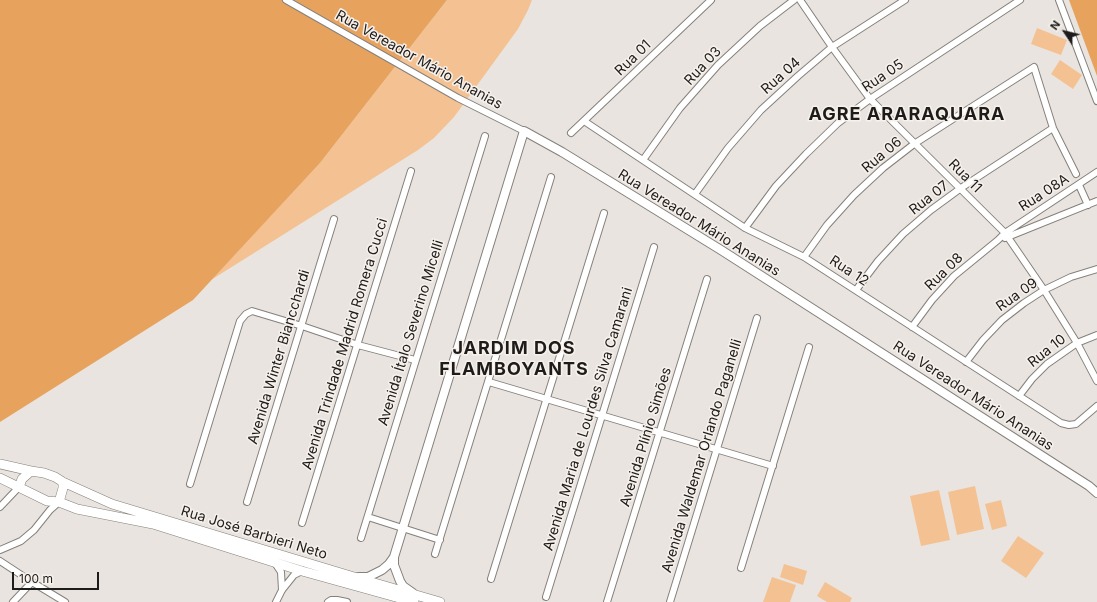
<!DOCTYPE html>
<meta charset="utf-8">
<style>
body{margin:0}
#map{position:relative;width:1097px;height:602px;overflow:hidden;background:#e9e4df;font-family:Inter,sans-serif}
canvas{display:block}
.north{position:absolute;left:1045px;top:12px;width:40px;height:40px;-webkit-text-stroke:3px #f7f1ec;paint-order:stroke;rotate:305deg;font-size:11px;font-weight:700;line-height:16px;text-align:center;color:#1e1c1b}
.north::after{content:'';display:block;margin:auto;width:14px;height:18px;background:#1e1c1b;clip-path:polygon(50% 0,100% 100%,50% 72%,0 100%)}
.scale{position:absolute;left:12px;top:572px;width:87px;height:18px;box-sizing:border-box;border:2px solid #1e1c1b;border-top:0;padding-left:5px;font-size:12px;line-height:14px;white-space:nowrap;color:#1e1c1b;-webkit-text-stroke:3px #f7f1ec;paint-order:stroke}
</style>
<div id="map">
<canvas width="1097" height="602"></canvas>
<div class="north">N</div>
<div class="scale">100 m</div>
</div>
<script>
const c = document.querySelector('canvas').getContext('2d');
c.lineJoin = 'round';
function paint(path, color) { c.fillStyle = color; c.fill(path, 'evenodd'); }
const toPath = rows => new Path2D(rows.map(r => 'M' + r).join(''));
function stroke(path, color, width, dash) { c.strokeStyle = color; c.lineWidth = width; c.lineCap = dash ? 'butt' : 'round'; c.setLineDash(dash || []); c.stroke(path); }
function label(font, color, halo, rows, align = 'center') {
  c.font = font + ' Inter,sans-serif'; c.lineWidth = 3; c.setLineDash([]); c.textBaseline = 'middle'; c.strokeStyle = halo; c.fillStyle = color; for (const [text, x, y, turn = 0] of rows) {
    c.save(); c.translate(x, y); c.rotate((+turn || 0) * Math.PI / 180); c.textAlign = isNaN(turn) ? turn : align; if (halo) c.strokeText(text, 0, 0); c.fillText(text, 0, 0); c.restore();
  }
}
const green = toPath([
 [447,0,532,0,528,10,518,29,454,117,434,138,418,150,211,280,320,163],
 [1037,28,1067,40,1061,55,1031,44],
 [1060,60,1082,75,1073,89,1051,74],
 [975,486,984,529,957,535,948,492],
 [939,490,950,540,921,546,910,496],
 [1001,500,1007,526,992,530,985,504],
 [1018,536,1044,553,1026,578,1001,561],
 [784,564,807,571,803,585,780,577],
 [772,577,796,585,790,602,763,602],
 [825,582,852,598,850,602,827,602,817,596]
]);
const forest = toPath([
 [0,0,447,0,320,163,193,300,0,422],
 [1069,0,1097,0,1097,76]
]);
const minor = toPath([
 [286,0,458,98,524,131],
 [800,0,832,47,870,99,1005,233,1044,290,1077,343,1097,381],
 [1059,0,1097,101],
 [584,121,745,228,804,257,1061,423,1069,425,1076,424,1097,406],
 [571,133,711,0],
 [643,160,680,108,718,65,760,26,794,0],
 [1079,185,1088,205],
 [695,194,728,148,761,110,798,76,832,47,905,0],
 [745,228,776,186,806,154,838,123,870,99,1020,0],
 [1005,238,1097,201],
 [804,257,827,225,854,195,883,168,914,144,1034,67,1053,128,1076,174],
 [856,290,878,261,903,234,931,210,961,188,1053,128],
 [912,327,932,300,954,276,998,240,1005,233,1097,172],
 [966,362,983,340,1002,320,1024,303,1044,290,1071,277,1097,269],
 [489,382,773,466],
 [1019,396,1032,379,1047,364,1077,343,1097,335],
 [190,484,240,321,246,314,252,311,302,326,358,345,415,360],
 [247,502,334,219],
 [0,507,19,487],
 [368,517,440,540],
 [302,523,411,171],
 [361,538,485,136],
 [0,550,21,541,34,530,50,510,59,502],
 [435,554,551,177],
 [0,561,32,582,65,602],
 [275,563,281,572,282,590],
 [741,568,809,347],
 [491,579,604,213],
 [546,597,654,247],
 [13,602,32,582],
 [276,602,282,590,294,575,302,571],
 [328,602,331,600,337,600,347,602],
 [607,602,707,279],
 [670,602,757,318]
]);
const tertiary = toPath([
 [394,557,394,565,400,581,403,586,413,593],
 [359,577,368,577,382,570,389,564,394,557,524,131,562,152,721,250,1089,486,1097,493]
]);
const secondary = toPath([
 [0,464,31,471,44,473,55,477,63,482,112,504,354,577,440,602],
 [0,478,47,501,59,502,77,509,153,524,302,571,414,602],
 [19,487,22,479,31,471],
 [59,502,63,488,63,482]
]);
const streetNames = [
 ["Rua 01",633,58,-44],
 ["Rua Vereador Mário Ananias",419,60,29],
 ["Rua 03",703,66,-47],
 ["Rua 04",781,76,-42],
 ["Rua 05",883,76,-34],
 ["Rua 06",882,155,-40],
 ["Rua 11",965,176,45],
 ["Rua 08A",1044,193,-33],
 ["Rua 07",929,198,-38],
 ["Rua Vereador Mário Ananias",699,223,32],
 ["Rua 12",849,271,33],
 ["Rua 08",944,272,-44],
 ["Rua 09",1017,295,-35],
 ["Avenida Ítalo Severino Micelli",411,333,-73],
 ["Avenida Trindade Madrid Romera Cucci",345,344,-73],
 ["Rua 10",1047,351,-38],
 ["Avenida Winter Biancchardi",279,357,-73],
 ["Rua Vereador Mário Ananias",973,396,33],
 ["Avenida Maria de Lourdes Silva Camarani",588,419,-73],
 ["Avenida Plínio Simões",646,437,-73],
 ["Avenida Waldemar Orlando Paganelli",702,456,-73],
 ["Rua José Barbieri Neto",254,533,17]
];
const districtNames = [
 ["AGRE ARARAQUARA",907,115],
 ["JARDIM DOS",514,349],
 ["FLAMBOYANTS",514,370]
];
paint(green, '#f4c292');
paint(forest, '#e7a35e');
stroke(minor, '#85807b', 8);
stroke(tertiary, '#85807b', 10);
stroke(secondary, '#85807b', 10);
stroke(minor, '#fff', 6);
stroke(tertiary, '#fff', 8);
stroke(secondary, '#fff', 9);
label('14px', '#1e1c1b', '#f7f1ec', streetNames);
c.letterSpacing = '1px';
label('bold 18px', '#1e1c1b', '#f7f1ec', districtNames);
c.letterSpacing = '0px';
</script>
